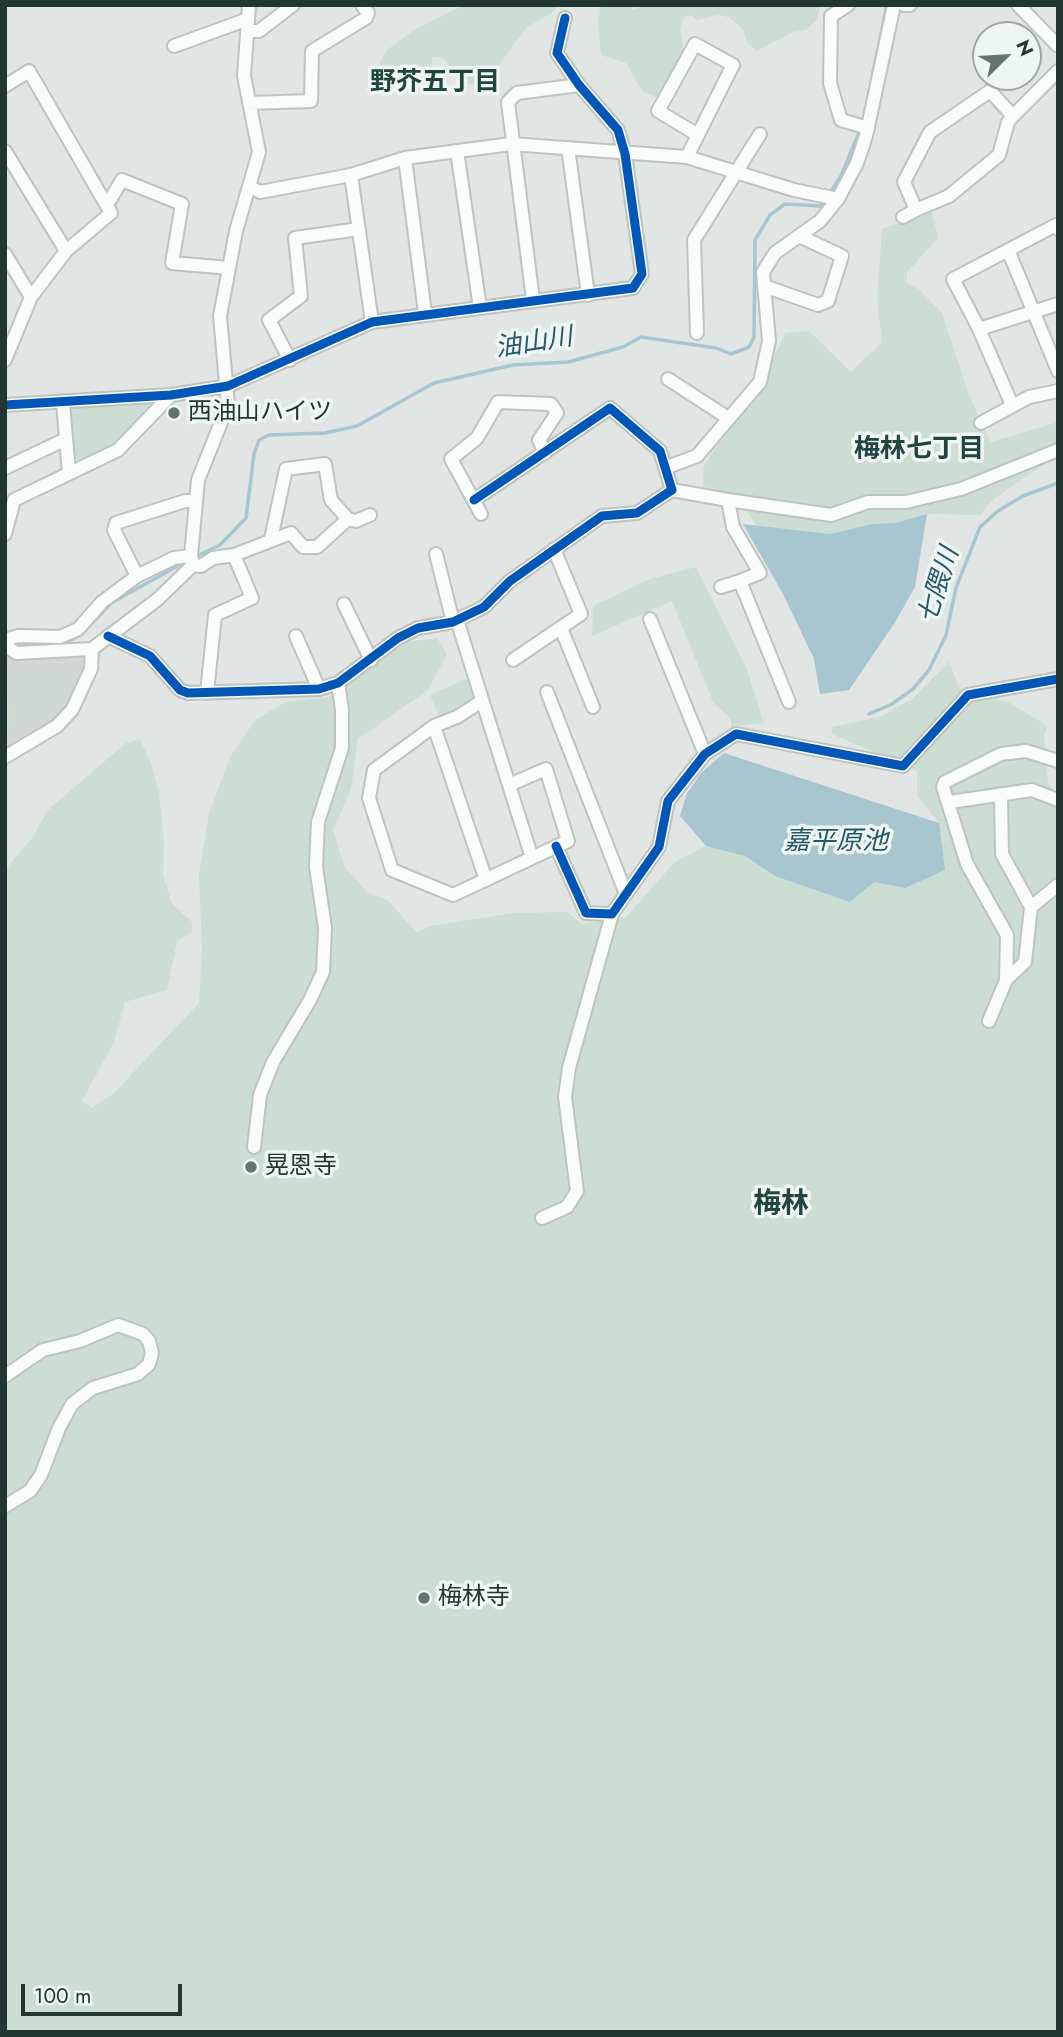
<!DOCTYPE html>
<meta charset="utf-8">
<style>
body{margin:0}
#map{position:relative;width:1063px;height:2037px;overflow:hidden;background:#e1e6e4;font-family:Jost,sans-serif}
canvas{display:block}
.frame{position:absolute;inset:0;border:7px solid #223632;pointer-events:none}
.north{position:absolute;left:972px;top:21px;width:70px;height:70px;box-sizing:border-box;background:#eff5f3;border:2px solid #9da9a6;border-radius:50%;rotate:66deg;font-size:19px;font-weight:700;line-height:28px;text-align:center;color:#223632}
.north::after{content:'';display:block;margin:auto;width:24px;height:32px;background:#657470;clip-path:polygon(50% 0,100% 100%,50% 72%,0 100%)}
.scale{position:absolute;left:21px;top:1984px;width:161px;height:32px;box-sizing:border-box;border:4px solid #223632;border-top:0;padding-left:9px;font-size:21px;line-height:24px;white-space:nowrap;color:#223632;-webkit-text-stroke:5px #eff5f3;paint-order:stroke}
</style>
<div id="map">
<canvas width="1063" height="2037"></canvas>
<div class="frame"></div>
<div class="north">N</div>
<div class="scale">100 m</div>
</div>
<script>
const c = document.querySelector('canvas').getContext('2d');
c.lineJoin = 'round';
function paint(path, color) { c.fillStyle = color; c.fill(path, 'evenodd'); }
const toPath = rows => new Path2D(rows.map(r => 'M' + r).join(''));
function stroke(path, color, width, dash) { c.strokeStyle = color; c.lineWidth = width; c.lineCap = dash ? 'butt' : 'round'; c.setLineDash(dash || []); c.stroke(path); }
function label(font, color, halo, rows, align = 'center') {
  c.font = font + ' Jost,"Noto Sans JP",sans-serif'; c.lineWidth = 7; c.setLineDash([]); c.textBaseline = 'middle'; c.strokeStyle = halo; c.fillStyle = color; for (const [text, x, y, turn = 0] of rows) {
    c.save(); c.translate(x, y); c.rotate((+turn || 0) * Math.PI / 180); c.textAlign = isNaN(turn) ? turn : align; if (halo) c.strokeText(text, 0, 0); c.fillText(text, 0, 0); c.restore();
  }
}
const built = toPath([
 [5,652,83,654,88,659,70,708,54,724,5,752]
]);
const green = toPath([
 [464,5,558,5,553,12,526,28,494,72,473,85,463,82,442,57,432,57,432,73,420,90,401,92,381,81,380,62,387,50,414,30],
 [601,5,630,5,634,10,642,5,820,5,817,19,806,30,793,32,757,51,747,43,743,29,728,17,718,15,697,20,691,15,684,17,680,29,684,53,663,94,656,97,642,91,626,63,601,55,598,22],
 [932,212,938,238,907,272,907,283,919,289,942,313,969,395,991,442,1058,422,1058,449,1046,463,995,498,980,515,927,514,895,523,872,524,830,534,757,526,735,495,703,486,704,466,777,351,785,333,809,331,851,372,882,342,877,299,882,229],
 [152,402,153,404,115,448,71,463,67,409],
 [696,567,746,667,764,723,743,725,731,730,731,719,713,702,672,601,592,636,593,606,650,579],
 [437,638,447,654,428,690,358,739,351,789,333,830,344,866,367,892,389,901,417,933,430,926,514,913,567,912,582,924,626,917,675,862,706,846,745,856,775,876,874,882,905,888,939,823,917,796,917,771,832,734,832,727,880,717,912,699,949,662,960,689,1008,702,1048,726,1044,735,1048,783,1058,797,1058,2032,5,2032,5,870,33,837,47,811,126,743,140,739,151,764,159,792,164,844,163,875,172,904,192,922,192,932,177,941,167,990,125,1002,114,1042,82,1101,92,1108,114,1093,199,1003,202,951,199,874,209,813,231,755,256,719,286,702,328,697,407,642],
 [468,678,475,705,439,716,430,695],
 [5,699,15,706,17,722,5,731]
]);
const water = toPath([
 [927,514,915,587,894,624,849,690,820,694,814,659,783,594,743,524,830,534,872,524,895,523],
 [724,753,939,823,945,870,905,888,874,882,850,902,775,876,745,856,706,846,680,816,687,793,702,772]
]);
const stream = toPath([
 [869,92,887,5],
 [195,557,220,545,246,518,254,454,259,440,269,435,325,433,357,426,434,383,513,365,568,362,623,347,641,337,716,348,731,354,749,347,754,337,755,240,770,215,785,204,821,206,841,176,860,130],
 [14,646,62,645,82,634,111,603,185,562],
 [869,714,892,704,913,689,929,670,946,635,956,588,980,527,998,511,1023,496,1058,483]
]);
const minor = toPath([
 [848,5,831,16,830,83,841,120,868,128],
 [904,5,910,5],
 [1018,5,1058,46],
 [248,31,259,31,293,5],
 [174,46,248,19],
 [5,86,29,71,111,213,66,251,31,297,5,360],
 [249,103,311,101,312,51,366,18,368,13,362,5],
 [1013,116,990,91,930,132,904,182,916,210,949,196,999,155,1008,122,1013,116,1058,71],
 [568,148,588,295],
 [5,151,66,251],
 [457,151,480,308],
 [687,157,733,65,695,44,658,111,698,135],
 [405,158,425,313],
 [351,175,372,322],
 [250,187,260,192,351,175,405,158,511,144,687,157,794,190,838,199],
 [107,205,122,180,182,204,172,263,229,268],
 [903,217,916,210],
 [1008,250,1058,371],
 [5,254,31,297],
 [764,286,818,305,828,301,842,256,799,236],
 [533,300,508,102,517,93,579,85],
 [979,329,1058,304],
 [697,333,694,240,760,134],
 [290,360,269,320,301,296,295,238,359,229],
 [668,379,728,418],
 [63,403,69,473],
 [5,405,171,395,228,386,372,322,633,288,642,274,625,154,618,130,579,85,557,53,565,18],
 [1012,405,979,329,953,279,1056,225,1058,229],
 [981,423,1029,397,1058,391],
 [667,467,697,456,760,382,769,341,763,272,775,253,820,221,838,199,857,163,866,136,894,5],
 [5,468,66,439],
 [672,490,728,500,733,527,760,573,740,581,789,702],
 [728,500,831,515,868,502,906,502,961,489,1058,450],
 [481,514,451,459,477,438,498,402,551,404,557,413,539,440,545,453],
 [5,534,14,500,118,450,171,395],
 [271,539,286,469,325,464,331,500,348,519,356,521,370,515],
 [436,554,453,622],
 [193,565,191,556,198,480,228,405,220,316,236,231,259,152,244,76,249,5],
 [193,565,201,566,213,558,234,555,291,533,303,547,317,547,348,519],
 [137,576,114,530,116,523,185,501,195,501],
 [721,587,740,581],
 [344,604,371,660],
 [650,619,705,754],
 [457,620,532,858],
 [561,628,593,707],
 [108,636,150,656,180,690,188,693,319,689,338,683,398,638,418,628,453,622,484,607,510,581,602,516,637,513,672,490,660,451,610,408,474,500],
 [296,636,319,689],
 [5,640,18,636,60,637,78,629,102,602,137,576,174,558,191,556],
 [5,645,16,653,92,649,158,599,193,565],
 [513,660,581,614,554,549],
 [547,692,626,894],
 [207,693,215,615,252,598,234,555],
 [482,701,457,717,434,726,374,770,369,798,392,870,453,895,568,841,546,769,509,785],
 [434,726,486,880],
 [5,757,57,726,72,710,91,669,92,649],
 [1001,794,1002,854,1031,907],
 [950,802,1032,790,1058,800],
 [556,846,586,913,612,914,659,847,668,801,705,754,736,734,903,766,968,695,1058,679],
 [1006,980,1025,962,1031,907,1058,885],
 [989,1021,1006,980,1007,935,967,864,943,787,945,782,1001,754,1026,751,1058,761],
 [254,1147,260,1095,273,1062,310,1000,323,972,325,928,316,867,318,822,342,748,342,709,338,683],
 [542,1218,567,1207,577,1191,565,1097,569,1068,612,914],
 [5,1376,43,1350,80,1341,118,1325,143,1334,149,1341,152,1353,149,1364,138,1374,93,1388,72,1404,59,1428,41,1475,30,1491,5,1506]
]);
const cycleway = toPath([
 [5,405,171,395,228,386,372,322,633,288,642,274,625,154,618,130,579,85,557,53,565,18],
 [108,636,150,656,180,690,188,693,319,689,338,683,398,638,418,628,453,622,484,607,510,581,602,516,637,513,672,490,660,451,610,408,474,500],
 [556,846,586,913,612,914,659,847,668,801,705,754,736,734,903,766,968,695,1058,679]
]);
const markers = [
 [174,413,7,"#657470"],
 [251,1167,7,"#657470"],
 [424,1598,7,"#657470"]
];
const poiNames = [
 ["西油山ハイツ",188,413],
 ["晃恩寺",265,1167],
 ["梅林寺",438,1598]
];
const neighbourhoodNames = [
 ["野芥五丁目",435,84],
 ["梅林七丁目",919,451]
];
const waterNames = [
 ["油山川",534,344,-9],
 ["七隈川",940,586,-72],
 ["嘉平原池",836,843]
];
const quarterNames = [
 ["梅林",781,1205]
];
paint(built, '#d0d7d4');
paint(green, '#ccded3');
paint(water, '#a7c6d0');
stroke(stream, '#a7c6d0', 3.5);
stroke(minor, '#bec3c1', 16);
stroke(minor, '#fafbfb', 12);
stroke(cycleway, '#0057b8', 9);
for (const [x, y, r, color] of markers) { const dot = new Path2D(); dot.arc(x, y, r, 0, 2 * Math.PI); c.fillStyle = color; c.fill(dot); stroke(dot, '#eff5f3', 2.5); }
label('24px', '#223632', '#eff5f3', poiNames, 'left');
label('bold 26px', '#21453f', '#eff5f3', neighbourhoodNames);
label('italic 26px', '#255869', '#eff5f3', waterNames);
label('bold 28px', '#21453f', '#eff5f3', quarterNames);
</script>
